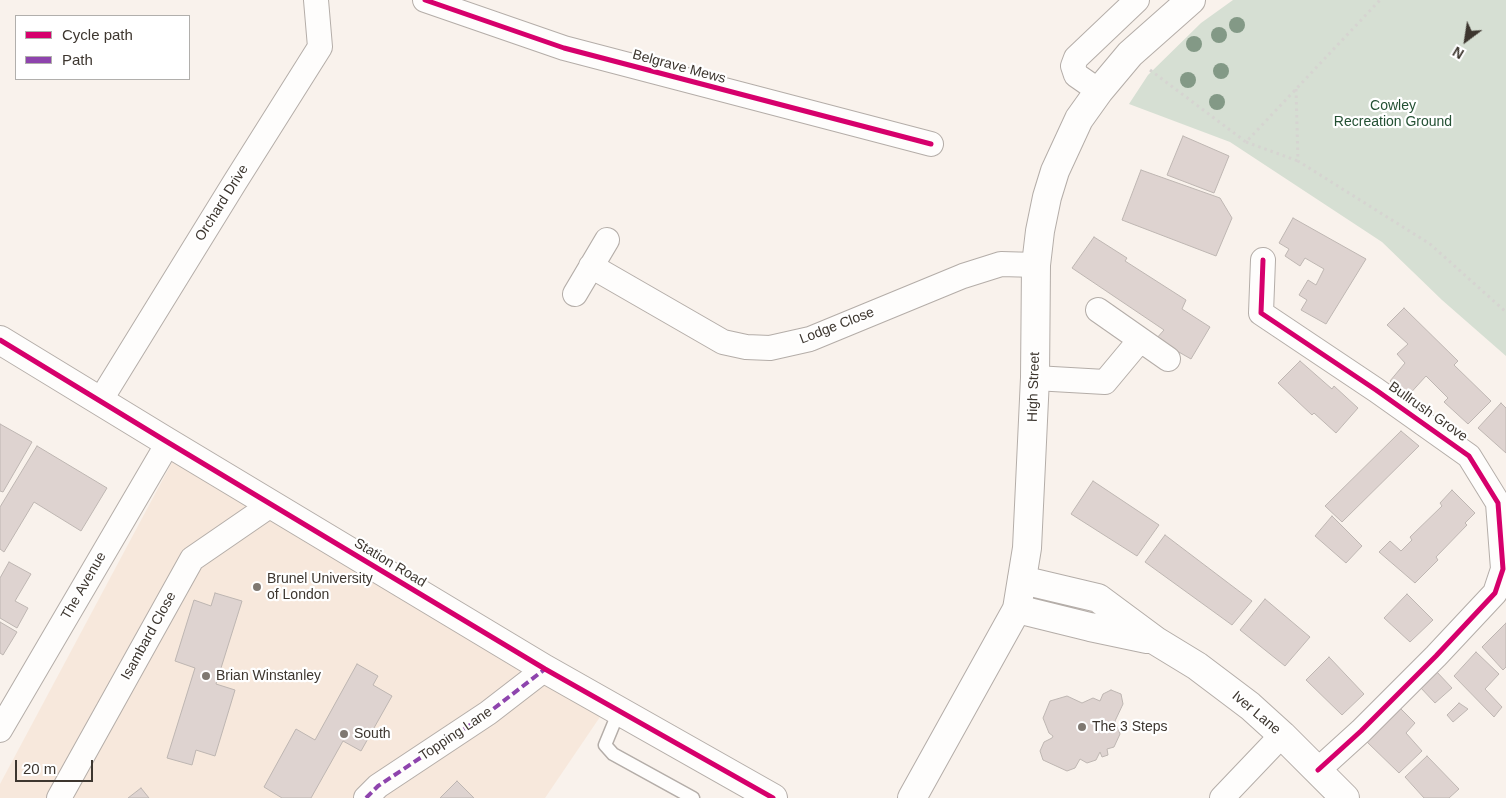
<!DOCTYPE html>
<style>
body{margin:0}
#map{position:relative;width:1506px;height:798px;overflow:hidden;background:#f9f2ec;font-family:Arial,sans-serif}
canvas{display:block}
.legend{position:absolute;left:15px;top:15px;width:175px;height:65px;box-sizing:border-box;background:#fff;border:1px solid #b1afac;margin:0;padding:6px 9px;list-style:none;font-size:15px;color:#3d362f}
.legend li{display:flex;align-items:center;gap:10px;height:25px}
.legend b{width:25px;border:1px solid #b1afac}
.north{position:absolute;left:1441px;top:15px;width:50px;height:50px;-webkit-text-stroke:4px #fff;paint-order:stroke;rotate:211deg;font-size:14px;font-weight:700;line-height:20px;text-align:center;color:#3d362f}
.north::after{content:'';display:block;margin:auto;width:18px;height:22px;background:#3d362f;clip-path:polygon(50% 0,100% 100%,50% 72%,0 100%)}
.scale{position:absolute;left:15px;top:760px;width:78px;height:22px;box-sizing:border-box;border:2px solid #3d362f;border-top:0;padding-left:6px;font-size:15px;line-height:18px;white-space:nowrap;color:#3d362f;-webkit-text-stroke:4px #fff;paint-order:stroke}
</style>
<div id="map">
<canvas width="1506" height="798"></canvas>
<ul class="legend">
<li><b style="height:6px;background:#d6006c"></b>Cycle path</li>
<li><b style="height:6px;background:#8e44ad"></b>Path</li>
</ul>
<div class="north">N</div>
<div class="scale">20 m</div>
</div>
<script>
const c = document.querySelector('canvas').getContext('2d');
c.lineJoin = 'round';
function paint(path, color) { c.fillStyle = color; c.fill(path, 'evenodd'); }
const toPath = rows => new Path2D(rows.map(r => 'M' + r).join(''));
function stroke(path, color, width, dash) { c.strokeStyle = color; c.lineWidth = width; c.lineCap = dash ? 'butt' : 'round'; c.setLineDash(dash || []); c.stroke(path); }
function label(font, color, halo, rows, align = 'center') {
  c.font = font + ' Arial,sans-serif'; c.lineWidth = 4.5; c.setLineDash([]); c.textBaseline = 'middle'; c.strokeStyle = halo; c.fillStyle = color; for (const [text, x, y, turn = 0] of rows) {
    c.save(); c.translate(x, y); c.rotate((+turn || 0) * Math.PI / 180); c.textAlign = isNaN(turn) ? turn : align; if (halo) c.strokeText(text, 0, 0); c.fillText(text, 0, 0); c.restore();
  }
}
const built = toPath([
 [178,451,602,714,545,798,0,798,0,784]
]);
const green = toPath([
 [1233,0,1506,0,1506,356,1442,300,1382,242,1230,142,1129,104,1148,75,1201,23]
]);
const building = toPath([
 [1183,136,1229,156,1214,193,1167,175,1183,136],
 [1141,170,1220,198,1232,218,1216,256,1122,220,1141,170],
 [1293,218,1366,259,1326,324,1301,310,1307,300,1299,295,1308,280,1316,285,1324,269,1305,258,1300,266,1285,256,1289,249,1279,243,1293,218],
 [1094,237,1127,258,1125,261,1186,300,1182,309,1210,327,1191,359,1156,339,1164,330,1072,268,1094,237],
 [1404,308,1458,361,1454,365,1491,401,1468,424,1444,402,1448,398,1426,376,1406,398,1390,381,1405,363,1397,354,1408,344,1387,325,1404,308],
 [1300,361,1332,389,1334,386,1358,408,1336,433,1314,413,1312,415,1278,383,1300,361],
 [1501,403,1506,408,1506,453,1478,428,1501,403],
 [0,424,32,442,3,492,0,491,0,424],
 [1401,431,1419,446,1342,522,1325,506,1401,431],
 [37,446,107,488,81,531,34,502,4,552,0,549,0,507,37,446],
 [1093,481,1159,525,1137,556,1071,514,1093,481],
 [1452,490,1475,513,1465,523,1467,525,1436,557,1438,560,1415,583,1379,552,1390,541,1401,551,1412,540,1410,537,1442,506,1440,503,1452,490],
 [1332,516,1362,546,1346,563,1315,536,1332,516],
 [1165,535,1252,601,1232,625,1145,562,1165,535],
 [9,562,31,574,15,601,28,608,17,628,0,618,0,578,9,562],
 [215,593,242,601,216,684,235,690,215,756,196,750,192,765,167,758,195,668,175,661,194,600,211,606,215,593],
 [1407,594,1433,620,1410,642,1384,618,1407,594],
 [1265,599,1310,637,1285,666,1240,630,1265,599],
 [0,622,17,632,3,655,0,653,0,622],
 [1506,623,1506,667,1503,670,1482,647,1506,623],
 [1476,652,1499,674,1485,689,1502,707,1494,717,1454,676,1476,652],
 [1329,657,1364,694,1342,715,1306,680,1329,657],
 [357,664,378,676,373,685,392,696,361,751,343,741,311,798,282,798,264,787,296,729,315,740,357,664],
 [1436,671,1452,688,1435,703,1420,687,1436,671],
 [1111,690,1121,694,1123,704,1115,721,1120,734,1114,747,1107,749,1108,755,1102,757,1100,752,1096,760,1087,763,1080,759,1075,768,1067,771,1043,760,1040,751,1044,742,1052,738,1053,736,1049,733,1043,718,1050,701,1067,696,1082,703,1093,698,1100,701,1103,694,1111,690],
 [1459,703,1468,709,1453,722,1447,715,1459,703],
 [1400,708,1415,723,1406,733,1422,751,1399,773,1367,742,1400,708],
 [1427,756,1459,789,1449,798,1424,798,1405,777,1427,756],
 [457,781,474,798,440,798,457,781],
 [141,788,149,798,128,798,141,788]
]);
const path = toPath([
 [1150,70,1246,142,1380,0],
 [1296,89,1298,161,1430,244,1506,312],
 [1246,142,1298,161]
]);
const lane = toPath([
 [619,711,605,745,613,754,693,798]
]);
const street = toPath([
 [425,0,564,48,931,144],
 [1099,91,1076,75,1073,66,1076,58,1137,0],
 [1263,260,1261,313,1376,390,1469,456,1498,503,1503,569,1495,593,1436,656,1361,731,1318,770],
 [591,266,723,342,746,347,770,348,810,339,963,276,1001,264,1036,265],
 [575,294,607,240],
 [1098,310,1168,359],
 [1035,378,1105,382,1140,340],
 [100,401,235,182,320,47,316,0],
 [0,730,168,443],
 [59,798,192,559,272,504],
 [366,798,378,786,488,713,545,669],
 [1222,798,1282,735]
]);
const secondary = toPath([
 [0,340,164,440,545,669,773,798],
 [1022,580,1098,598,1156,641,1197,666,1250,706,1282,735,1345,798],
 [1017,609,1090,627,1147,639]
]);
const primary = toPath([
 [912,798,1017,609,1027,548,1035,378,1036,265,1040,231,1047,197,1055,171,1079,119,1099,91,1130,54,1191,0]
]);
const quiet = toPath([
 [366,798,378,786,488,713,545,669]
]);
const cycleway = toPath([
 [425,0,564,48,931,144],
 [1263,260,1261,313,1376,390,1469,456,1498,503,1503,569,1495,593,1436,656,1361,731,1318,770],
 [0,340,164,440,545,669,773,798]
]);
const trees = [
 [1237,25],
 [1219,35],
 [1194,44],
 [1221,71],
 [1188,80],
 [1217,102]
];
const markers = [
 [257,587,5,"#7f7871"],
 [206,676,5,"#7f7871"],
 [1082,727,5,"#7f7871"],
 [344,734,5,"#7f7871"]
];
const streetNames = [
 ["Belgrave Mews",679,67,15],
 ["Orchard Drive",222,203,-58],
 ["Lodge Close",837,326,-21],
 ["High Street",1034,387,-88],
 ["Bullrush Grove",1428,412,35],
 ["Station Road",390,563,31],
 ["The Avenue",84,586,-60],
 ["Isambard Close",149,636,-61],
 ["Iver Lane",1256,713,40],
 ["Topping Lane",456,734,-34]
];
const parkNames = [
 ["Cowley",1393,106],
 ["Recreation Ground",1393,122]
];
const poiNames = [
 ["Brunel University",267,579],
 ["of London",267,595],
 ["Brian Winstanley",216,676],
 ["The 3 Steps",1092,727],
 ["South",354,734]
];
paint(built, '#f7e8dc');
paint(green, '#d6dfd3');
paint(building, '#ded3d0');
stroke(building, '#beb6b2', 1);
stroke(lane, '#b4ada8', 15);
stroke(street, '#b4ada8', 26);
stroke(secondary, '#b4ada8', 30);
stroke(primary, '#b4ada8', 30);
stroke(path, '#d6d4d1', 3, [2.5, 4]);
stroke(lane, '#fefdfc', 12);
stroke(street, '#fefdfc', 24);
stroke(secondary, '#fefdfc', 28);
stroke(primary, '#fefdfc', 28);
stroke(quiet, '#8e44ad', 4, [8, 4]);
stroke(cycleway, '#d6006c', 5);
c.fillStyle = '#839986';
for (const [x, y] of trees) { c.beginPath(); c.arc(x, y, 8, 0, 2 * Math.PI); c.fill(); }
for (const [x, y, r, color] of markers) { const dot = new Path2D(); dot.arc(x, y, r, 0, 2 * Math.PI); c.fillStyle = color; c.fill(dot); stroke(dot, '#fff', 2); }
label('14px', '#3d362f', '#fff', streetNames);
label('14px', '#235033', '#fff', parkNames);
label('14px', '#3d362f', '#fff', poiNames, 'left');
</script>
